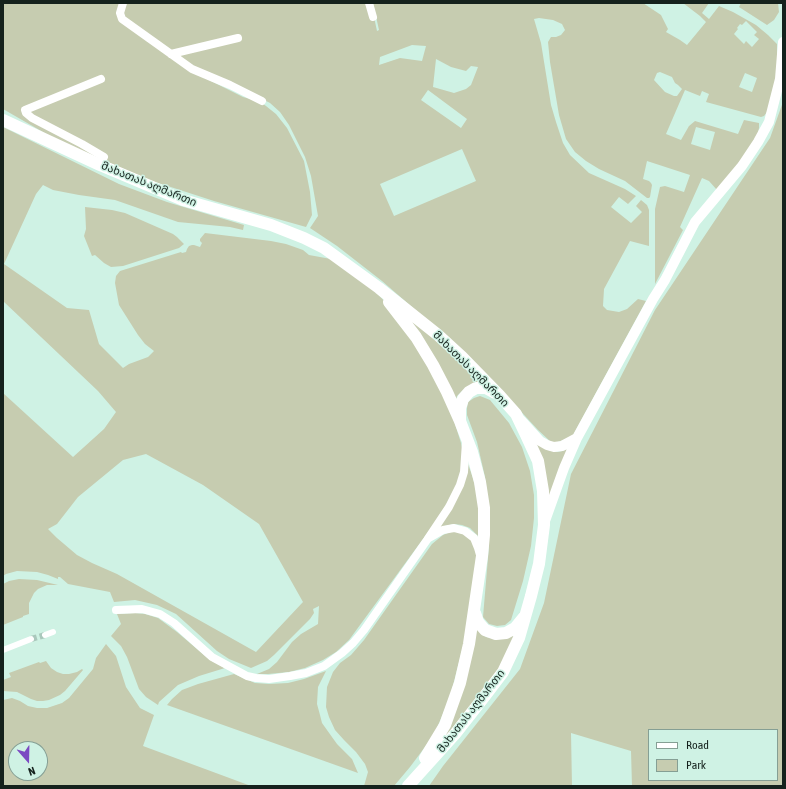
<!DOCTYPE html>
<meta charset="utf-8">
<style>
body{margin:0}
#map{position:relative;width:786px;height:789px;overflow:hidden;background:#cff2e4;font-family:"Asap Condensed",sans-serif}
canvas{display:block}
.frame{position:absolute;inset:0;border:4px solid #15221d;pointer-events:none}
.legend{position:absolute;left:648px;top:729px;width:130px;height:52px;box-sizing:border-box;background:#cff2e4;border:1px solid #859f94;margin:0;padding:5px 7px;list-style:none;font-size:12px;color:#15221d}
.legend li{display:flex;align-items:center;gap:8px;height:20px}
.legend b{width:20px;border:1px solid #859f94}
.north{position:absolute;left:8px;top:741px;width:40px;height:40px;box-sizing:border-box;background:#cff2e4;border:1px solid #859f94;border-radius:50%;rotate:160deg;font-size:11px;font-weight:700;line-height:16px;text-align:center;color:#15221d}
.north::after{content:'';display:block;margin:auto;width:14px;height:18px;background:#7b4ac2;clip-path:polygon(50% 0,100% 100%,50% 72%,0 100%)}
</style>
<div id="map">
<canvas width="786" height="789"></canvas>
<div class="frame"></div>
<ul class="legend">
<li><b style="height:5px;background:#fff"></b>Road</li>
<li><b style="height:11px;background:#c6ccb0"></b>Park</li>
</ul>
<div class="north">N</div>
</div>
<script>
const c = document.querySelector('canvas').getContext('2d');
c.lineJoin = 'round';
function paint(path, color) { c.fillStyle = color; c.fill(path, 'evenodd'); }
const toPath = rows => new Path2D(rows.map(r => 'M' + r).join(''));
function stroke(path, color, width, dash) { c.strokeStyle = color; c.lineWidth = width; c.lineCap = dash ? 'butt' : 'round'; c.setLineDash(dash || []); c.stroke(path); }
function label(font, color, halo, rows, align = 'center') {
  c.font = font + ' "Asap Condensed","Noto Sans Georgian",sans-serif'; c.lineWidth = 3; c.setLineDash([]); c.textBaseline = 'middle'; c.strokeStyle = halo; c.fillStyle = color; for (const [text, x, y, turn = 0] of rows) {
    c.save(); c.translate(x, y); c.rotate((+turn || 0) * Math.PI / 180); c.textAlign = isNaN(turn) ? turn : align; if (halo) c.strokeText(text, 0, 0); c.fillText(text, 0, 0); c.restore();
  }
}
const green = toPath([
 [3,3,371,3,377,31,379,30,373,3,643,3,661,15,668,29,666,32,680,40,687,45,706,22,700,16,683,3,709,3,702,13,709,19,719,6,733,12,756,25,768,35,777,44,777,63,775,88,767,112,764,116,761,117,706,102,709,94,702,91,700,96,685,90,666,134,681,140,689,126,695,121,738,134,744,120,759,123,759,128,757,137,739,163,717,190,709,181,702,178,680,227,683,230,655,284,655,209,660,187,665,186,684,192,690,175,647,161,643,179,649,181,651,183,652,185,650,197,649,198,647,198,625,181,599,169,586,161,575,152,566,139,559,115,550,62,548,42,551,37,556,37,561,35,565,30,562,24,553,20,539,18,534,19,541,43,551,105,556,122,563,143,570,155,589,173,625,189,636,196,628,204,619,197,611,207,631,223,642,212,636,206,641,200,647,205,649,210,649,246,630,241,604,289,603,306,607,310,619,312,627,309,638,299,646,301,572,437,558,442,551,442,538,430,490,378,435,327,382,281,337,246,310,228,318,216,311,176,305,157,289,125,280,112,270,103,239,87,203,77,243,97,261,102,276,114,287,128,304,161,310,192,312,215,306,227,214,201,149,180,55,139,3,109],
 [746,21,757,32,754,35,759,39,752,47,746,41,744,44,734,34,738,29,737,28,740,24,742,25],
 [412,45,426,46,422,61,400,58,379,65,380,57],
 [436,59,451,67,466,71,471,66,478,67,471,85,466,89,454,93,433,87],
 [660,72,672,77,675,83,678,85,682,89,677,96,674,96,665,92,654,80,657,73],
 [745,73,757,78,752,92,739,87],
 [428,90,467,119,461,128,421,100],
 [696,127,715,132,710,150,691,144],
 [462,149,476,181,394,216,380,184],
 [741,3,778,3,779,12,774,20,767,25,739,7],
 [783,102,783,786,632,786,631,751,571,733,572,786,429,786,443,766,520,669,544,603,571,474,655,310,770,138],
 [649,730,777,730,777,780,649,780],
 [3,127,119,184,167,202,244,225,243,230,230,227,178,222,115,200,79,195,53,190,43,185,36,194,4,264,67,308,89,310,99,344,123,368,129,364,148,357,154,351,145,344,138,335,119,305,115,283,116,276,120,271,181,252,182,253,186,252,187,249,189,246,192,245,194,245,200,247,202,243,200,241,200,239,205,233,271,241,286,244,303,250,309,255,331,259,365,281,392,309,414,337,449,405,461,443,464,457,458,486,434,524,349,640,336,652,323,660,305,668,289,672,268,674,257,674,269,669,277,662,292,642,301,634,318,624,319,606,313,609,314,613,310,619,274,655,267,661,251,668,229,659,217,651,176,614,157,605,135,600,114,602,110,592,68,584,60,577,58,577,58,579,48,575,37,572,17,571,6,574,3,576,3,393,73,457,104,429,116,412,98,391,3,301,3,266,4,264,3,263],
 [146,454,203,485,259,524,303,602,256,652,117,574,92,563,77,555,57,538,48,529,57,524,78,497,123,460],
 [85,207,112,210,125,213,173,234,177,237,184,244,179,248,123,266,111,267,104,263,95,255,92,256,84,236,86,229],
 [403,312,432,336,482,383,469,386,462,391,457,396,455,403],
 [480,396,490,400,509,423,522,447,530,471,534,495,534,518,531,546,523,581,511,620,505,625,497,626,489,624,483,617,489,546,489,512,485,477,477,442,467,415,467,408,468,402,474,398],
 [531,436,548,450,557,452,563,451,571,446,546,513],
 [468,464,473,478,478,497,480,538,470,528,462,525,454,524,445,526,433,532],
 [453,531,464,534,473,541,476,550,476,572,471,616,450,697,434,735,410,767,394,786,364,786,368,772,365,764,356,752,344,740,335,730,329,717,326,707,327,687,333,672,340,663,351,655,364,640,432,544,443,535],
 [19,579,37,580,58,585,47,585,38,589,34,593,29,603,29,614,23,616,23,617,3,625,3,584,9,581],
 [135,613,145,614,158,618,177,632,210,660,225,668,199,676,178,685,159,702,158,705,146,697,139,689,127,657,121,646,111,636,121,624,117,614],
 [477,629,486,637,496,639,514,635,508,653,476,715,445,736,455,713],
 [106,644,116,656,126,687,140,708,154,715,143,746,251,786,3,786,3,700,12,698,20,701,28,706,37,708,47,708,62,703,69,698,93,669,96,658],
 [16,749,40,749,40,773,16,773],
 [46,661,51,668,57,672,63,674,69,674,77,672,82,669,83,670,65,691,60,695,49,700,43,701,37,701,31,699,17,692,3,691,3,680,11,677,9,673,39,662,40,663],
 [326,671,318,687,317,704,320,715,322,723,337,744,352,759,358,773,167,705,172,699,182,690,198,684,234,674,255,683,269,684,288,683,304,679]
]);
const pedestrianTunnel = toPath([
 [31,639,45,635]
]);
const pedestrian = toPath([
 [45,635,53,632],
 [3,650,31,639]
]);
const minor = toPath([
 [123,3,120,13,122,19,192,69,230,85,262,101],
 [369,3,373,17],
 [171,54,238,38],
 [100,165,104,157,82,144,32,118,26,113,25,110,101,79],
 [429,538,443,530,454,528,465,531,474,538,478,548,480,555],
 [116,610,142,609,160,614,174,623,212,657,247,676,256,678,269,679,290,676,306,673,324,666,342,653,353,643,364,630,427,540,449,507,460,485,464,472,466,442]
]);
const tertiary = toPath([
 [521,420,540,441,547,445,554,447,562,446,577,438],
 [545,521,564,468,577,438,653,299,665,280,695,222,742,166,758,142,769,122,780,79,783,42]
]);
const secondary = toPath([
 [3,120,100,165,183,200,271,225,304,238,324,248,379,288,438,335,462,357,500,396,516,414,526,435,538,461,543,491,544,525,539,564,531,596,519,638,503,672,484,697,455,734,408,786],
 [389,302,416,337,433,365,447,392,460,421,472,452,480,482,484,508,484,535,482,556,469,644,460,683,445,725,425,758],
 [460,420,460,408,463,399,469,392,476,388,486,388,495,393],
 [475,613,478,622,485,630,496,634,506,633,515,628,524,617]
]);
const streetNames = [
 ["მახათას აღმართი",149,184,22],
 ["მახათას აღმართი",471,369,45],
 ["მახათას აღმართი",471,711,-52]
];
paint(green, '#c6ccb0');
stroke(pedestrianTunnel, '#aac8bc', 6, [6, 3]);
stroke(pedestrian, '#fff', 6);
stroke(minor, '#fff', 8);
stroke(tertiary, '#fff', 10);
stroke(secondary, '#fff', 12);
label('11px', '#15221d', '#cff2e4', streetNames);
</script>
